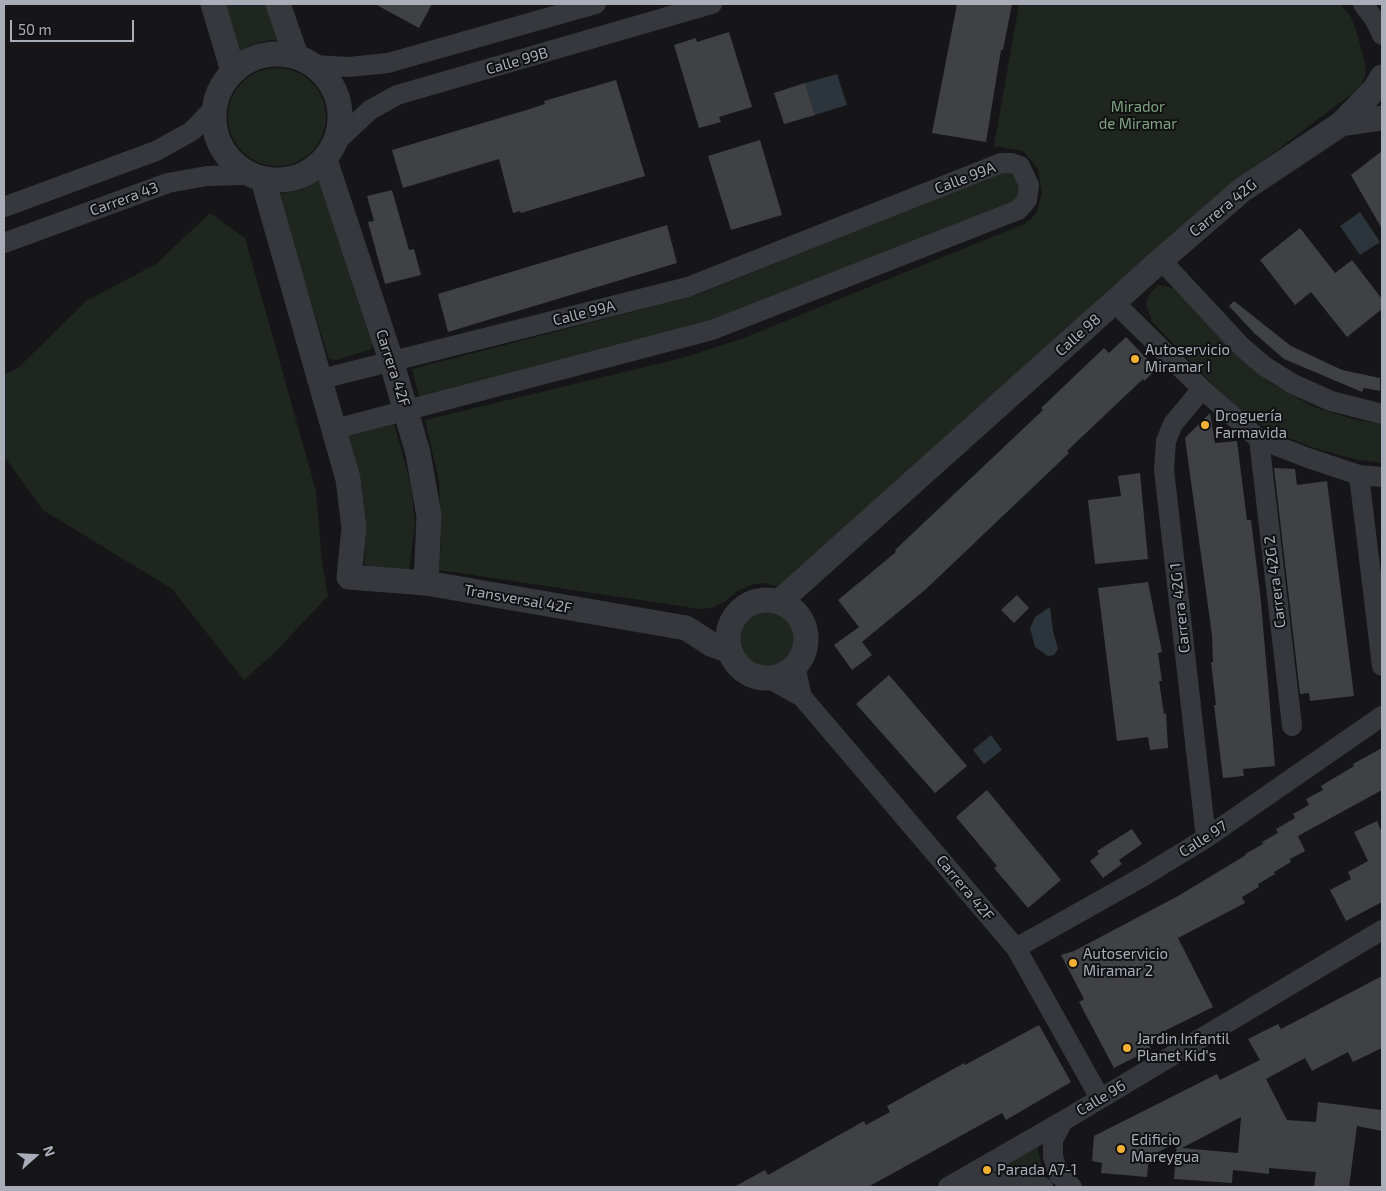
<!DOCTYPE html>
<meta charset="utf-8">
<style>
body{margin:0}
#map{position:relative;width:1386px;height:1191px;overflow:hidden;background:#161618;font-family:"Exo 2",sans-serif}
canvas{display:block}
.frame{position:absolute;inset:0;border:5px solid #a8adb8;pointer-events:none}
.north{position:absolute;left:10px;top:1131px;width:50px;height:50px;-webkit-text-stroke:4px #111113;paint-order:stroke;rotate:71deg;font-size:14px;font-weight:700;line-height:20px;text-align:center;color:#a8adb8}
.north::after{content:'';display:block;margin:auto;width:18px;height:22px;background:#a8adb8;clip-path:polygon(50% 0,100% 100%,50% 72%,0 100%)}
.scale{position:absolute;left:10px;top:20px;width:124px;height:22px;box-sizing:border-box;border:2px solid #a8adb8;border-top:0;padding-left:6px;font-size:15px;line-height:18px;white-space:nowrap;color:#a8adb8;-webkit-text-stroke:4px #111113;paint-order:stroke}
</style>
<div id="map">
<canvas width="1386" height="1191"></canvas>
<div class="frame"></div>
<div class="north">N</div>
<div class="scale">50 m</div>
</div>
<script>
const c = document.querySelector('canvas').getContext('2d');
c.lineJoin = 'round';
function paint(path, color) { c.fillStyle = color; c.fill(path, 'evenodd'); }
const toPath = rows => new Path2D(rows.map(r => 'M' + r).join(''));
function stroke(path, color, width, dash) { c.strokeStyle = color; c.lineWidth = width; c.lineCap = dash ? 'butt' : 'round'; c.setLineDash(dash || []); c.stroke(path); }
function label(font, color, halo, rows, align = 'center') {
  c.font = font + ' "Exo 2",sans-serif'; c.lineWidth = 4; c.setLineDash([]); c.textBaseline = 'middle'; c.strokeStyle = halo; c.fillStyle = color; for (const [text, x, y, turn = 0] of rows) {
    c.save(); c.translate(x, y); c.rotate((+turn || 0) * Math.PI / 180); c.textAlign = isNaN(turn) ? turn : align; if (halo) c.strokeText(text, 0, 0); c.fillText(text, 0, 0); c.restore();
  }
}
const green = toPath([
 [219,4,269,4,280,41,269,40,250,45,233,56],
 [1019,4,1339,4,1351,17,1356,30,1366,66,1365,76,1361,85,1354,92,1231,185,1105,293,817,564,779,587,764,583,754,584,739,590,724,602,711,608,700,609,439,570,441,542,439,481,425,420,682,358,741,339,1024,224,1031,219,1037,212,1042,192,1038,169,1023,151,994,146],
 '228 117a49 49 0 1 1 98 0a49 49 0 1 1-98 0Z',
 [1004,171,1015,173,1022,194,1013,204,707,323,419,397,412,369,697,295],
 [319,180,374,345,370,350,336,360,329,359,276,195,300,190],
 [210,213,245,238,316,491,322,563,328,596,275,652,244,680,172,589,43,510,4,456,4,375,18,368,86,301,156,264],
 [1158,285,1179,289,1238,354,1269,382,1314,407,1356,420,1382,424,1382,463,1354,459,1311,447,1280,434,1254,421,1228,400,1153,323,1146,305,1148,296],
 [394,423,411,486,415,524,409,572,373,568,364,564,366,533,362,486,349,436],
 '732 640a34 34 0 1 1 68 0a34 34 0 1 1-68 0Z',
 [1036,1142,1045,1178,983,1177]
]);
const water = toPath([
 [837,74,847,105,815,115,805,83],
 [1360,212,1380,242,1360,255,1340,226],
 [1050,607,1053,631,1058,649,1054,655,1048,656,1035,647,1030,628,1035,617],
 [991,735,1002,750,984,764,973,750]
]);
const building = toPath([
 [375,4,432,4,419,28],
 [957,4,1012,4,1003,50,1001,50,986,142,932,133],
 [729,32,752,107,719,117,721,122,699,128,674,45,696,38,697,42],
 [616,80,645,176,521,213,520,211,513,213,499,159,403,188,392,150,530,109,545,104,544,101],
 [805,83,815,115,784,124,774,93],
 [760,140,782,215,731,230,708,156],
 [1382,151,1382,229,1351,175],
 [392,190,409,250,414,249,421,275,385,284,368,222,374,221,367,196],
 [667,225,677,263,448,332,438,294],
 [1300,228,1335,273,1352,260,1382,299,1382,309,1347,337,1311,292,1295,305,1260,260],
 [1234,301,1291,346,1342,370,1380,378,1380,391,1364,388,1362,392,1284,359,1254,333,1229,306],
 [1126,337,1157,369,1144,381,1143,379,1067,451,1069,453,925,590,862,642,872,655,852,670,834,645,859,627,838,600,896,552,895,550,1043,410,1041,408,1104,348,1109,353],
 [1210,413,1215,443,1237,441,1247,520,1251,520,1261,602,1275,766,1243,769,1244,776,1223,778,1214,705,1216,705,1211,662,1213,662,1212,635,1185,438],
 [1274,468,1295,469,1297,485,1327,481,1354,696,1310,701,1309,693,1300,694],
 [1140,473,1148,559,1095,564,1088,500,1121,496,1118,476],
 [1148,582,1162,652,1158,653,1162,681,1159,681,1164,714,1166,713,1168,748,1150,750,1148,737,1117,741,1098,588],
 [1017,595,1029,608,1014,623,1001,610],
 [889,675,967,766,935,793,856,704],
 [1382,748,1382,790,1298,836,1305,851,1290,859,1291,862,1274,872,1275,874,1258,884,1259,887,1242,897,1245,903,1178,938,1213,1007,1146,1040,1151,1049,1114,1068,1079,1002,1084,999,1061,955,1074,951,1178,896,1246,855,1245,854,1263,844,1262,842,1278,833,1276,829,1295,818,1293,814,1309,805,1306,799,1323,790,1321,786,1354,766,1353,764],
 [987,790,1061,880,1028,908,994,868,997,866,956,817],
 [1377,821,1382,833,1382,902,1346,921,1330,890,1351,879,1348,872,1368,861,1354,832],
 [1132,829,1142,844,1119,860,1122,864,1103,878,1090,861,1099,854,1097,851],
 [1382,976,1382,1048,1353,1062,1348,1052,1312,1071,1305,1058,1266,1079,1287,1120,1316,1122,1318,1102,1382,1110,1382,1131,1357,1126,1349,1187,1314,1187,1316,1172,1269,1168,1269,1174,1233,1170,1232,1183,1174,1179,1177,1142,1149,1157,1147,1177,1101,1173,1102,1163,1092,1161,1094,1136,1217,1074,1220,1080,1260,1060,1248,1039,1278,1024,1281,1029],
 [1241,1117,1238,1153,1182,1148],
 [1039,1025,1071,1082,1006,1120,1002,1113,868,1187,734,1187,765,1170,768,1175,864,1121,866,1125,890,1112,887,1106,964,1063,965,1065]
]);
const minor = toPath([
 [1363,4,1375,20,1382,35],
 [313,65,349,67,388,63,596,4],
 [336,142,370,110,397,95,712,4],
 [4,207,156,151,192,131,213,109],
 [4,243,168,183,207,176,249,175],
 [1161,260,1241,346,1264,366,1293,384,1331,401,1382,414],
 [1114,302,1202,389,1259,439,1308,458,1359,475,1382,477],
 [321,379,688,287,1001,163,1011,163,1020,166,1029,185,1027,200,1018,210,712,330,335,429],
 [1202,389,1173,424,1166,441,1164,470,1206,838],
 [1259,439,1292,726],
 [1359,475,1382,666],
 [795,666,802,697],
 [768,678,802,697,1016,948,1100,1098],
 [1016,948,1144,876,1206,838,1382,716],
 [1063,1121,1053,1140,1053,1157,1059,1175,1072,1187],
 [960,1181,1043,1187],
 [948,1187,1063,1121,1382,930]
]);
const tertiary = toPath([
 [213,4,233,71],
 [278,4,296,56],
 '214 117a63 63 0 1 1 126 0a63 63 0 1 1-126 0Z',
 [1341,124,1382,118],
 [325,160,391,360,418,453,429,516,426,583],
 [263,180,348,479,354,528,349,577,426,583,686,628,711,644,730,651],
 '728 639a39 39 0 1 1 78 0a39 39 0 1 1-78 0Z',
 [779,602,1161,260,1242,190,1341,124,1375,89,1382,77]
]);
const markers = [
 [1135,359,5,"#f2b134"],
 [1205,425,5,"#f2b134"],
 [1073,963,5,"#f2b134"],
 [1127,1048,5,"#f2b134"],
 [1121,1149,5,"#f2b134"],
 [987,1170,5,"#f2b134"]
];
const streetNames = [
 ["Calle 99B",517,61,-16],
 ["Calle 99A",965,178,-21],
 ["Carrera 43",124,199,-20],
 ["Carrera 42G",1223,208,-39],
 ["Calle 99A",584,313,-14],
 ["Calle 98",1078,335,-42],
 ["Carrera 42F",393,368,72],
 ["Carrera 42G 2",1275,582,-97],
 ["Transversal 42F",518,599,10],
 ["Carrera 42G 1",1180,608,-96],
 ["Calle 97",1203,839,-33],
 ["Carrera 42F",965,888,50],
 ["Calle 96",1101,1098,-31]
];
const parkNames = [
 ["Mirador",1138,107],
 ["de Miramar",1138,124]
];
const poiNames = [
 ["Autoservicio",1145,350],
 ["Miramar I",1145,367],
 ["Droguería",1215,416],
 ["Farmavida",1215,433],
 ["Autoservicio",1083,954],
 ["Miramar 2",1083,971],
 ["Jardin Infantil",1137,1039],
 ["Planet Kid's",1137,1056],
 ["Edificio",1131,1140],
 ["Mareygua",1131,1157],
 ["Parada A7-1",997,1170]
];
paint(green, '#1e261f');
paint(water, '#2c353c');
paint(building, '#404145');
stroke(minor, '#37383d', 20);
stroke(tertiary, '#37383d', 25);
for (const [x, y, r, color] of markers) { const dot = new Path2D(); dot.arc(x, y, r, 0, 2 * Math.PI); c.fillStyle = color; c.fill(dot); stroke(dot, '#111113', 2); }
label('15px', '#a8adb8', '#111113', streetNames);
label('15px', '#7fa381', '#111113', parkNames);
label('15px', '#a8adb8', '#111113', poiNames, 'left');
</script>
